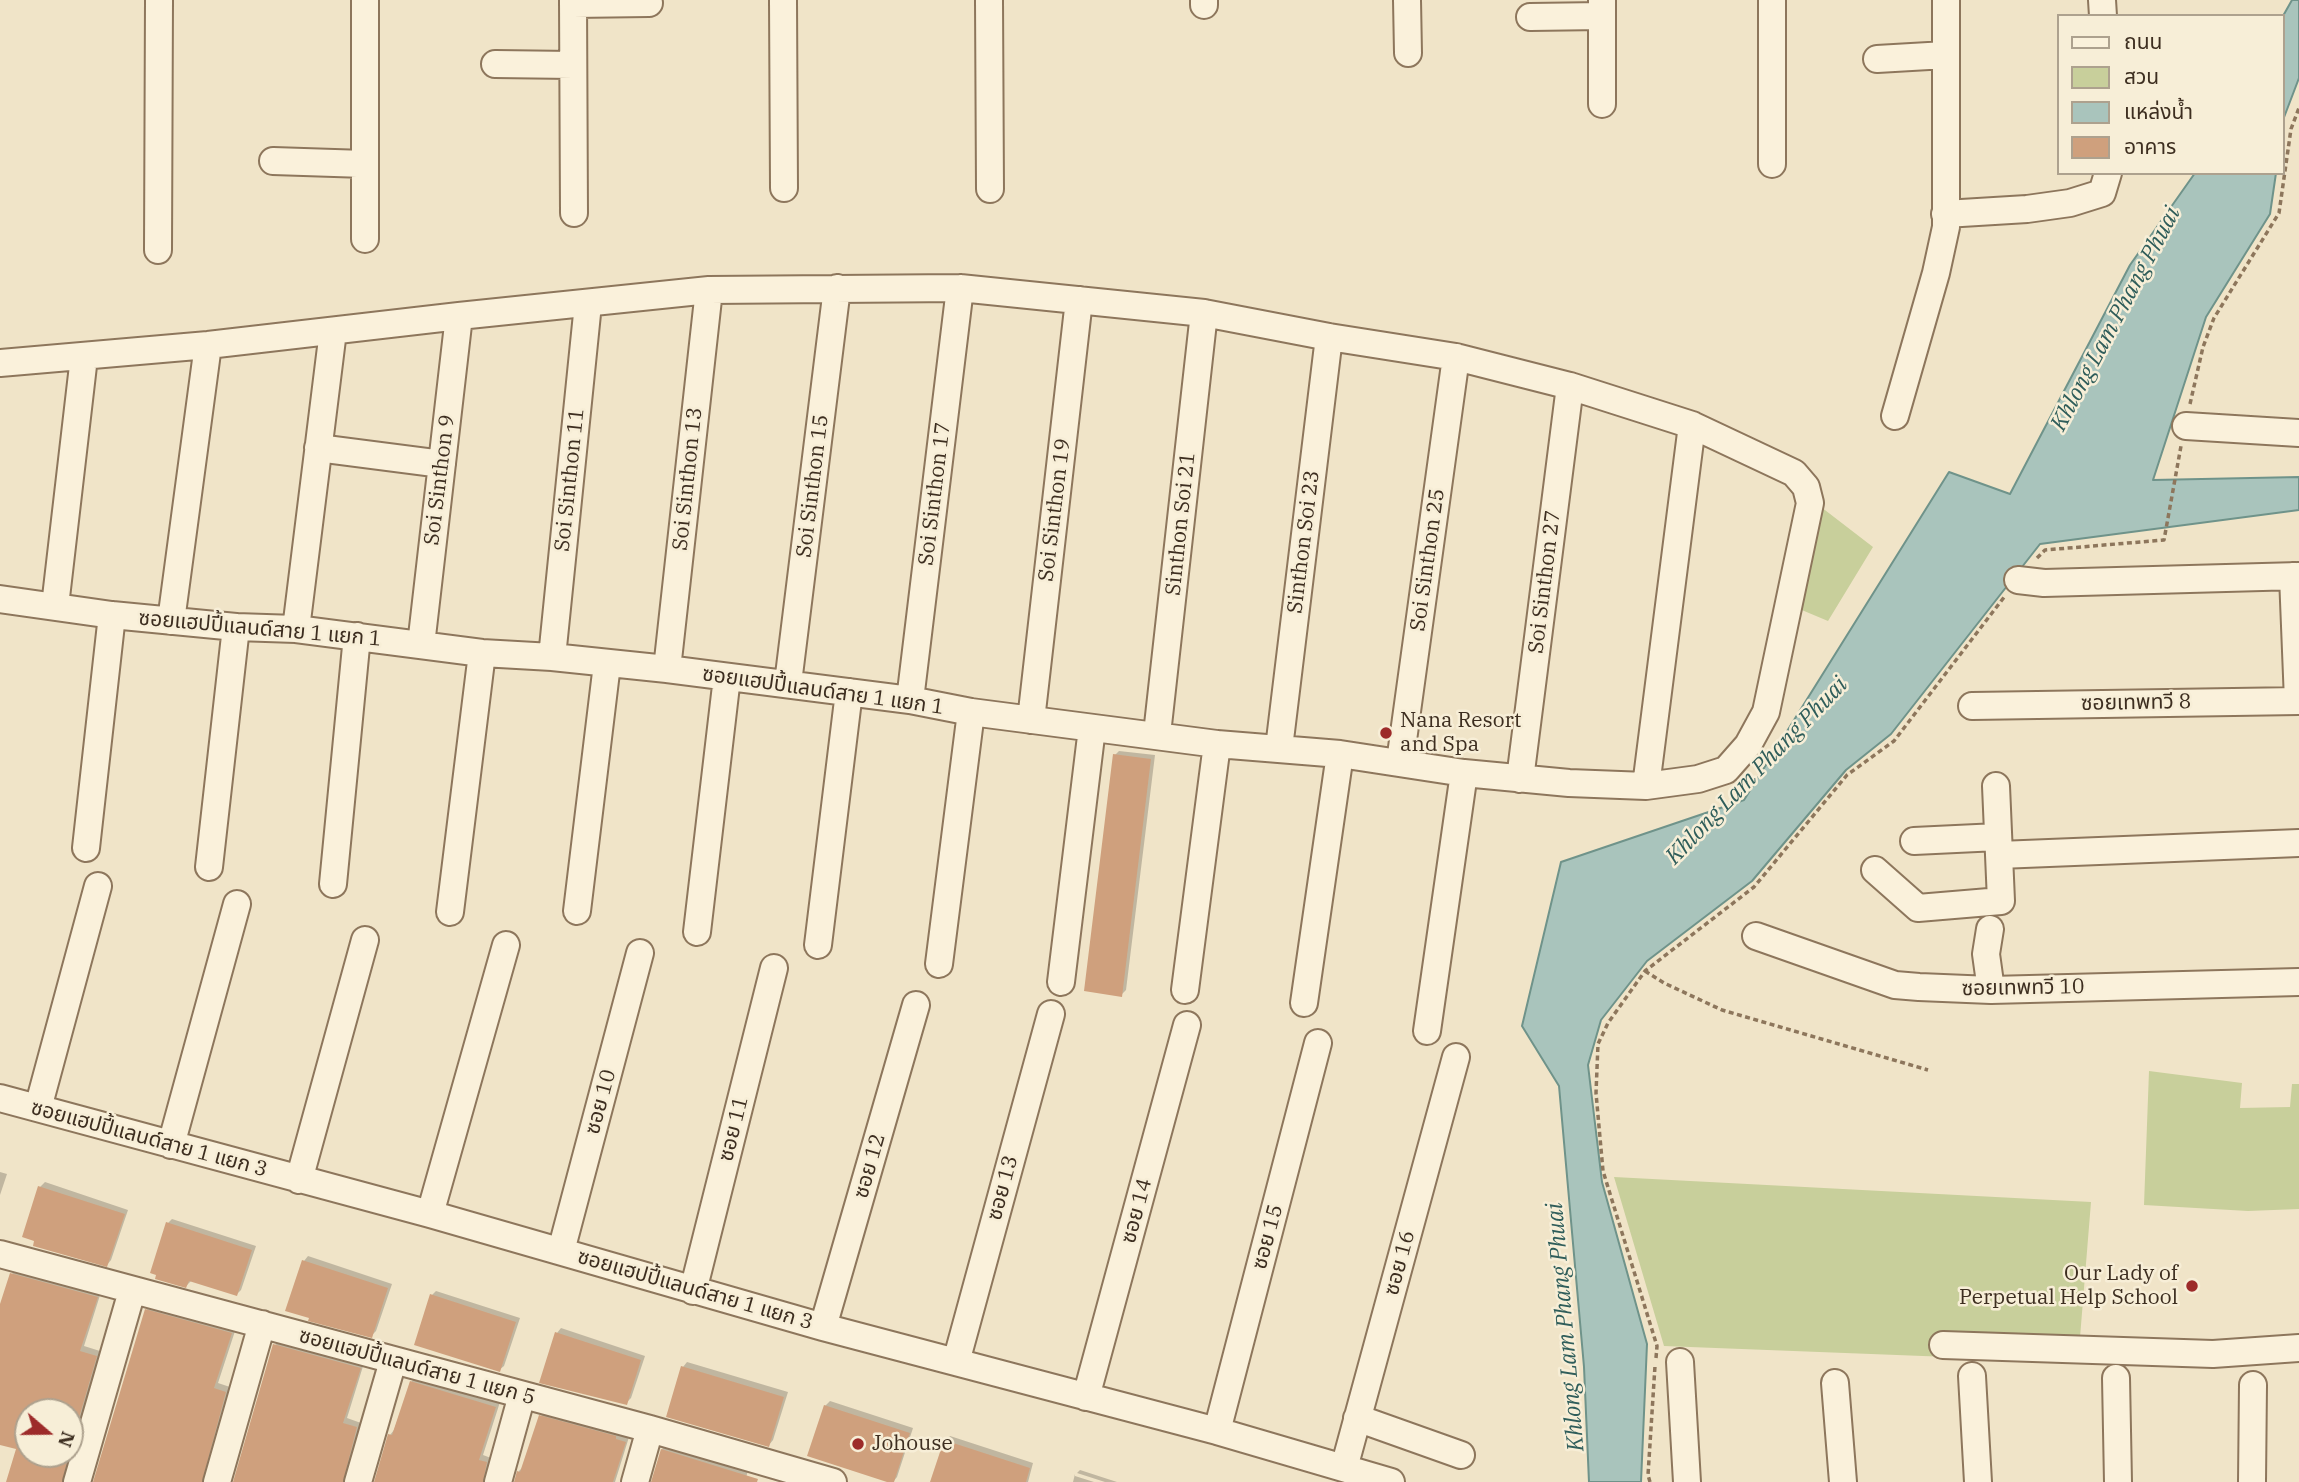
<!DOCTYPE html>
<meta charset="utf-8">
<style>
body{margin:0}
#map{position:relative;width:2299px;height:1482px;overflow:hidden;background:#f0e4c8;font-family:"IBM Plex Serif","Noto Sans Thai",serif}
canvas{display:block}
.legend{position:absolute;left:2057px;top:14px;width:228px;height:161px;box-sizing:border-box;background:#f7eed7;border:2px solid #ada18e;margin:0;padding:9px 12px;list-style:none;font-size:21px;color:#3d2e20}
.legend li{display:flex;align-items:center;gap:14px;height:35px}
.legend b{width:35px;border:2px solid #ada18e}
.north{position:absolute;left:14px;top:1398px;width:70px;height:70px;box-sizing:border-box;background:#f7eed7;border:2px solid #ada18e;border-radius:50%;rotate:110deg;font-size:19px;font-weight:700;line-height:28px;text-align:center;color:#3d2e20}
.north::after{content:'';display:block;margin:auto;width:24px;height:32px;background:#9d2b2a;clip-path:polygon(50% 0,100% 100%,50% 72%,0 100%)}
</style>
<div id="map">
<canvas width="2299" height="1482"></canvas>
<ul class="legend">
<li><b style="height:9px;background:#faf1db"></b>ถนน</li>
<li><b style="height:19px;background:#c8cf9b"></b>สวน</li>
<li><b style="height:19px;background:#a9c4bc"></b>แหล่งน้ำ</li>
<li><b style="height:19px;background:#cfa07d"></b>อาคาร</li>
</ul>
<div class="north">N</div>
</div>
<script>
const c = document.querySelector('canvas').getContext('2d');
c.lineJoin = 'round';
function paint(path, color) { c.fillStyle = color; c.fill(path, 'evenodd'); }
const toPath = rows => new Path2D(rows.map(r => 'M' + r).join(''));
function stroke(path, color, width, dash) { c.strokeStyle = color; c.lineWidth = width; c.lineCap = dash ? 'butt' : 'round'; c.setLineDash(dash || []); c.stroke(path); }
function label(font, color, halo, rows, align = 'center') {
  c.font = font + ' "IBM Plex Serif","Noto Sans Thai",serif'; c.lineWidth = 5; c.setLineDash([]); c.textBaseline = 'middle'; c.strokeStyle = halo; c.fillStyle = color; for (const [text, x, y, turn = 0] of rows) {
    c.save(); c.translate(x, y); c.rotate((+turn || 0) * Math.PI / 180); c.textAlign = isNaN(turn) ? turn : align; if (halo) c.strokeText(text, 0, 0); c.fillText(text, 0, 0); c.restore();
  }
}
const green = toPath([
 [1821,507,1873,547,1828,621,1797,608],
 [2149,1071,2242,1083,2240,1108,2290,1107,2292,1084,2299,1084,2299,1209,2248,1211,2144,1205],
 [1614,1177,2091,1202,2078,1362,1664,1346]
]);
const water = toPath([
 [2292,0,2299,0,2299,78,2283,120,2283,16,2292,0],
 [2195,173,2276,173,2270,214,2206,317,2153,480,2299,477,2299,510,2040,544,1891,734,1846,770,1752,881,1647,961,1601,1020,1588,1065,1602,1182,1647,1344,1641,1482,1589,1482,1584,1367,1559,1086,1522,1026,1561,862,1744,800,1949,472,2010,494,2130,265,2195,173]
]);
const shadow = toPath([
 [1119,751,1155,755,1126,990,1121,995,1115,755],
 [0,1172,7,1174,0,1195],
 [45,1182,128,1210,111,1260,107,1265,24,1236,40,1187],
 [172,1219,256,1246,241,1290,237,1294,192,1280,186,1286,168,1223],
 [308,1256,392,1284,376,1331,371,1336,304,1261],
 [16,1269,101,1292,84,1346,100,1351,66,1472,67,1482,7,1482,18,1448,0,1443,0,1313,12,1274],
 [28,1412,70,1412,70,1454,28,1454],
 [436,1291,520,1318,504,1366,499,1370,432,1295],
 [151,1306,236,1328,218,1383,230,1387,206,1472,207,1482,95,1482,146,1310],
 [561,1328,645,1356,631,1398,626,1403,557,1333],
 [280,1340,364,1363,347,1418,361,1423,347,1472,348,1482,235,1482,275,1345],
 [687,1362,788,1392,773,1440,769,1445,683,1367],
 [416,1377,500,1402,483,1455,491,1458,488,1482,376,1482,390,1435,394,1430,411,1382],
 [830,1401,913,1428,897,1477,893,1482,825,1406],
 [545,1412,629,1437,615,1482,516,1482,519,1471,524,1466,541,1416],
 [950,1436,1033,1463,1028,1482,932,1482,946,1441],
 [667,1445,748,1470,745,1482,653,1482,662,1449],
 [1080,1470,1117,1482,1105,1482,1077,1473],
 [1075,1474,1075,1476,1094,1482,1073,1482]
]);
const building = toPath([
 [1113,754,1151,759,1122,997,1084,991],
 [38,1186,125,1214,107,1267,33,1246,34,1241,22,1237],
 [166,1222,252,1250,237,1296,189,1281,186,1288,155,1279,156,1275,150,1273],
 [302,1260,388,1288,372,1338,308,1321,309,1318,285,1311],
 [10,1273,98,1297,80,1351,97,1356,70,1449,70,1412,28,1412,28,1454,69,1454,62,1482,6,1482,16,1449,0,1445,0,1304],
 [430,1294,516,1322,500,1372,414,1345],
 [145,1309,232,1333,214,1388,226,1392,202,1482,93,1482],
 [555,1332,641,1360,627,1405,539,1383],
 [273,1344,361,1368,343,1423,357,1427,343,1482,233,1482],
 [681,1366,784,1397,769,1447,666,1417],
 [410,1381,496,1407,479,1460,487,1462,483,1482,374,1482,388,1434,392,1435],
 [824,1405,910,1433,894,1482,887,1482,807,1456],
 [539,1415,616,1436,616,1439,626,1442,613,1482,514,1482,517,1471,520,1472],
 [944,1440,1030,1468,1026,1482,930,1482],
 [661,1449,758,1479,757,1482,651,1482]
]);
const path = toPath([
 [2190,404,2203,347,2214,318,2279,213,2291,129,2299,108],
 [2037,558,2045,550,2164,540,2181,446],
 [1645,971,1664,983,1722,1010,1928,1070],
 [1656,1358,1657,1346,1603,1171,1596,1093,1598,1044,1608,1023,1645,971,1754,887,1847,775,1894,741,2005,596],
 [1650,1482,1648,1475,1655,1366]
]);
const minor = toPath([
 [573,0,574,213],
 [783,0,784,188],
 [989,0,990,189],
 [1204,0,1204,5],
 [1407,0,1408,53],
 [2102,0,2103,16],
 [573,4,649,3],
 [1530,17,1602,16],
 [1877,59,1946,55],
 [495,64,573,65],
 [1602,104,1602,0],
 [273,161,365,164],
 [1772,164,1772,0],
 [1945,214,2027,209,2070,203,2102,193,2108,173],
 [365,239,365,0],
 [158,250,159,0],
 [0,363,208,345,459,316,709,290,960,288,1204,313,1329,337,1456,357,1570,386,1692,425,1794,473,1806,487,1810,503,1766,712,1748,745,1726,770,1698,779,1646,786,1569,783,1464,773,1340,754,1217,744,971,712,910,700,667,669,552,657,482,653,296,629,236,627,112,615,0,599],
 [1895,416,1936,273,1946,227,1946,0],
 [2186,426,2299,433],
 [318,448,442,464],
 [2293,576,2298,701],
 [2018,580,2044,583,2299,576],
 [55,606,84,357],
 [171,621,208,345],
 [296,629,333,331],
 [421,645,459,316],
 [552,657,588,304],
 [667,669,709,290],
 [788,683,837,288],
 [910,700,960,288],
 [1972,706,2299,701],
 [1031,720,1079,300],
 [1157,734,1204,313],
 [1279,748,1329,337],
 [1400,762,1456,357],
 [1520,779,1570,386],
 [1646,786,1692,425],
 [1914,841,1998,837],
 [86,848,112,615],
 [1999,855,2299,843],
 [209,867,236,627],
 [1875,870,1918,908,2001,901,1996,786],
 [333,884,357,636],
 [577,911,607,664],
 [450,912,482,653],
 [1990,929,1986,954,1991,990],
 [697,932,727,677],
 [1756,936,1895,985,1919,987,1991,990,2299,982],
 [818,945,849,692],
 [939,964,971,712],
 [1061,982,1092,728],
 [1185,990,1217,744],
 [1304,1003,1340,754],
 [1427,1031,1464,773],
 [0,1098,430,1214,823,1327,1217,1431,1391,1482],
 [38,1108,98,886],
 [171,1145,237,904],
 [299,1180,365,940],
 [430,1214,506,945],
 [561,1251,640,953],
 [0,1254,650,1429,833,1482],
 [693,1291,774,968],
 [823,1327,916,1005],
 [1943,1345,2213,1354,2299,1348],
 [956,1362,1051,1014],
 [1680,1362,1687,1482],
 [1972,1376,1978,1482],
 [2116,1378,2118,1482],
 [1835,1383,1843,1482],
 [1086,1397,1187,1025],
 [1357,1418,1461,1455],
 [1217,1431,1318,1043],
 [1344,1468,1456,1057],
 [77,1482,132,1291],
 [217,1482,262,1324],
 [358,1482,393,1361],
 [498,1482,522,1395],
 [635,1482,650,1429],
 [2252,1482,2253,1385]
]);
const markers = [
 [1386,733,7,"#9d2b2a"],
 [2192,1286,7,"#9d2b2a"],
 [858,1444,7,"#9d2b2a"]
];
const streetNames = [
 ["Soi Sinthon 13",688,479,-84],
 ["Soi Sinthon 9",440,480,-83],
 ["Soi Sinthon 11",570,480,-84],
 ["Soi Sinthon 15",813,486,-83],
 ["Soi Sinthon 17",935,494,-83],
 ["Soi Sinthon 19",1055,510,-83],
 ["Sinthon Soi 21",1181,524,-84],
 ["Sinthon Soi 23",1304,542,-83],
 ["Soi Sinthon 25",1428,560,-82],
 ["Soi Sinthon 27",1545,582,-83],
 ["ซอยแฮปปี้แลนด์สาย 1 แยก 1",260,629,5],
 ["ซอยแฮปปี้แลนด์สาย 1 แยก 1",823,691,8],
 ["ซอยเทพทวี 8",2136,703,-1],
 ["ซอยเทพทวี 10",2023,988,-1],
 ["ซอย 10",601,1102,-75],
 ["ซอย 11",734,1129,-76],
 ["ซอยแฮปปี้แลนด์สาย 1 แยก 3",149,1139,15],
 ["ซอย 12",870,1166,-74],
 ["ซอย 13",1003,1188,-75],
 ["ซอย 14",1137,1211,-75],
 ["ซอย 15",1268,1237,-75],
 ["ซอย 16",1400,1263,-75],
 ["ซอยแฮปปี้แลนด์สาย 1 แยก 3",695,1290,16],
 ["ซอยแฮปปี้แลนด์สาย 1 แยก 5",417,1367,15]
];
const poiNames = [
 ["Nana Resort",1400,721],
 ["and Spa",1400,745],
 ["Our Lady of",2178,1274,"right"],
 ["Perpetual Help School",2178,1298,"right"],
 ["Johouse",872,1444]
];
const waterNames = [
 ["Khlong Lam Phang Phuai",2116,319,-62],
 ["Khlong Lam Phang Phuai",1757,771,-46],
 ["Khlong Lam Phang Phuai",1566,1327,-95]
];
paint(green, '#c8cf9b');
paint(water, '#a9c4bc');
stroke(water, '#6f938a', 2);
paint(shadow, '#0003');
paint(building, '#cfa07d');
stroke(minor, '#8d765c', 30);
stroke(path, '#8d765c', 3.5, [5, 3.5]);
stroke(minor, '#faf1db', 26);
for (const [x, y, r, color] of markers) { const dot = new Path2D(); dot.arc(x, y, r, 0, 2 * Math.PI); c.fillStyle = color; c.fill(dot); stroke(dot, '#f7eed7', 2.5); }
label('21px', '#3d2e20', '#f7eed7', streetNames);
label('21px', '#3d2e20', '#f7eed7', poiNames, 'left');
label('italic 23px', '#2f5d5a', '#f7eed7', waterNames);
</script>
